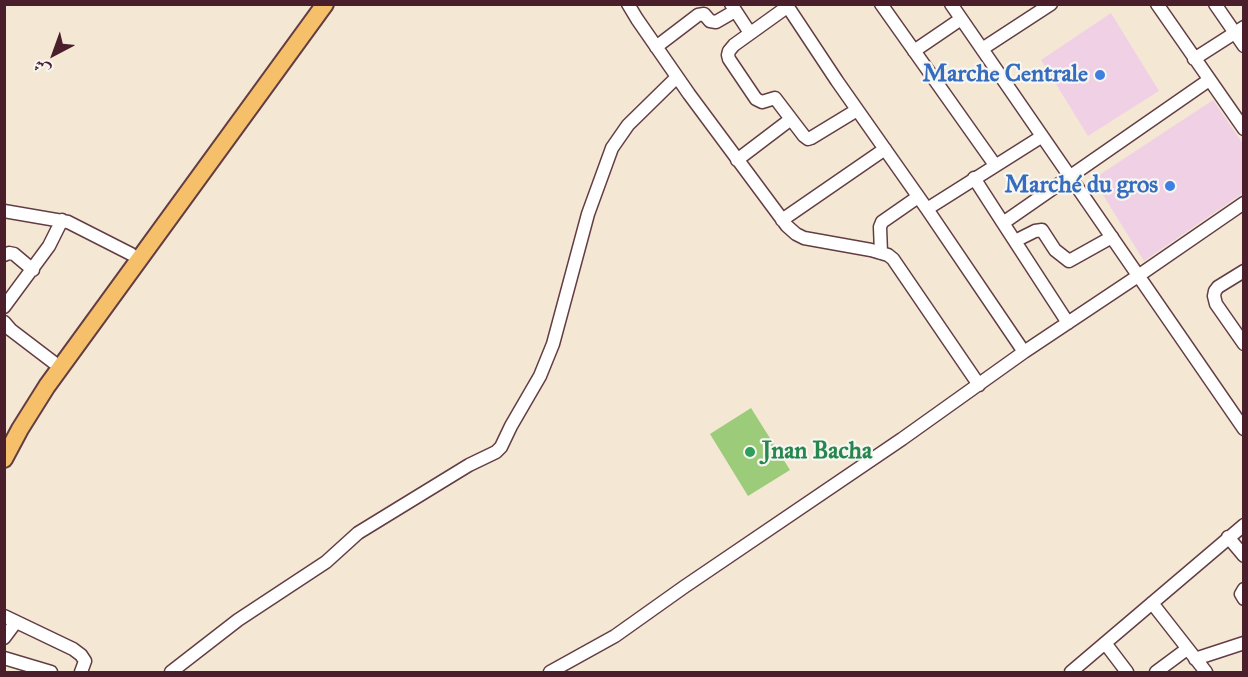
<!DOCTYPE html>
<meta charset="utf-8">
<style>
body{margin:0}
#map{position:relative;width:1248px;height:677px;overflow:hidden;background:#f4e8d5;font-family:"IM FELL Great Primer",Amiri,serif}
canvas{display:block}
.frame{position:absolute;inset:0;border:6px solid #4a1f2b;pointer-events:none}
.north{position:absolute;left:24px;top:24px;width:60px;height:60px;-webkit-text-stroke:4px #f6f6f2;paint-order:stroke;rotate:221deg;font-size:16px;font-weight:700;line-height:24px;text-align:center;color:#4a1f2b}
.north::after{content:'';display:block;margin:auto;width:21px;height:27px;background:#4a1f2b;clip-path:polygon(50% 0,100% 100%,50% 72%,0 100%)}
</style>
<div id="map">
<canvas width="1248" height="677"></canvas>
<div class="frame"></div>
<div class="north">ش</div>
</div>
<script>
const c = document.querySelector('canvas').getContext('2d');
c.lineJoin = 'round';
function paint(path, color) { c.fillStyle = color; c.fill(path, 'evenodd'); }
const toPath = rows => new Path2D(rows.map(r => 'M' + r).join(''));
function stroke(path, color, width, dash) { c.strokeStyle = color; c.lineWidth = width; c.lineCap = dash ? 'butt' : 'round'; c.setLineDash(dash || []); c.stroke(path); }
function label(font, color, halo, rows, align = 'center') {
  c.font = font + ' "IM FELL Great Primer",serif'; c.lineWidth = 4.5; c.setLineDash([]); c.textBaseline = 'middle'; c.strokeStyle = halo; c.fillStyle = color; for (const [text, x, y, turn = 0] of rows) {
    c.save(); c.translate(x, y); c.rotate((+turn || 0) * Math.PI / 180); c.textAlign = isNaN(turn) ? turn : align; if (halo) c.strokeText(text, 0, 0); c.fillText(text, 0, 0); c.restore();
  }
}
const built = toPath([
 [1111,13,1159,91,1088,136,1041,60],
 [1213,100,1243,144,1243,193,1144,261,1093,179]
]);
const green = toPath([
 [751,408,790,470,748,496,710,434]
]);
const minor = toPath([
 [628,4,637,19,689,94,787,226,796,234,804,238,871,250,888,255,893,259,979,385],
 [731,4,750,33],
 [786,4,837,81,927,209,1024,352],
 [881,4,995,165],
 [951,4,1244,429],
 [1157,4,1244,129],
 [1215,4,1244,46],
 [787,7,734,45,729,51,728,55,729,59,756,99,762,102,775,98,791,119],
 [656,47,698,15,704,14,710,21,716,22,735,11],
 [982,49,1051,4],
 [914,51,961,19],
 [1194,59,1244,27],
 [737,160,791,119,804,136,808,139,811,138,857,110],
 [974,178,1003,223,1209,80],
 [927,209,1041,137],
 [4,211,68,222,131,254],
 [782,220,885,149],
 [1003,223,1068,323],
 [1015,241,1035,231,1042,230,1055,250,1069,261,1112,237],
 [881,253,880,227,882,222,918,197],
 [4,255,9,253,14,254,33,270],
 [1244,271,1218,287,1215,291,1214,296,1216,304,1244,344],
 [4,307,49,246,62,220],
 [4,322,11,330,53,362],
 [1228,537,1244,556],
 [1244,589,1241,594,1244,599],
 [1152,603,1206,672],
 [4,616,73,649,81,655,85,661,81,672],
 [4,638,16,622],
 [1105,643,1127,672],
 [4,658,51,672],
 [1195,659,1244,643],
 [171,672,238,620,326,562,358,533,469,465,496,452,501,447,511,426,540,376,553,344,588,214,612,148,628,125,677,77],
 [550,672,615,636,684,587,902,439,1024,352,1138,276,1244,203],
 [1071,672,1244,525],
 [1156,672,1187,649]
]);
const highway = toPath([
 [4,459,20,429,47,386,325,4]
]);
const markers = [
 [1100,75,6,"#3f7fe0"],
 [1170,186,6,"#3f7fe0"],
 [750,452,6,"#2e9e5b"]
];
const shopNames = [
 ["Marche Centrale",1088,75],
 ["Marché du gros",1158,186]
];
const leisureNames = [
 ["Jnan Bacha",762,452]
];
paint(built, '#f0d0e4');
paint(green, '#9ccb79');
stroke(minor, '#643d44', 15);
stroke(highway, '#643d44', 20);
stroke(minor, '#fff', 12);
stroke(highway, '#f6c06b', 16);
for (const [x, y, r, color] of markers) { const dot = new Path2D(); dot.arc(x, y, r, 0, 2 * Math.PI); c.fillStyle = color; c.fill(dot); stroke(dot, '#f6f6f2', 2); }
label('bold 24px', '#366cbe', '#f6f6f2', shopNames, 'right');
label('bold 24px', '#27864d', '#f6f6f2', leisureNames, 'left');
</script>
